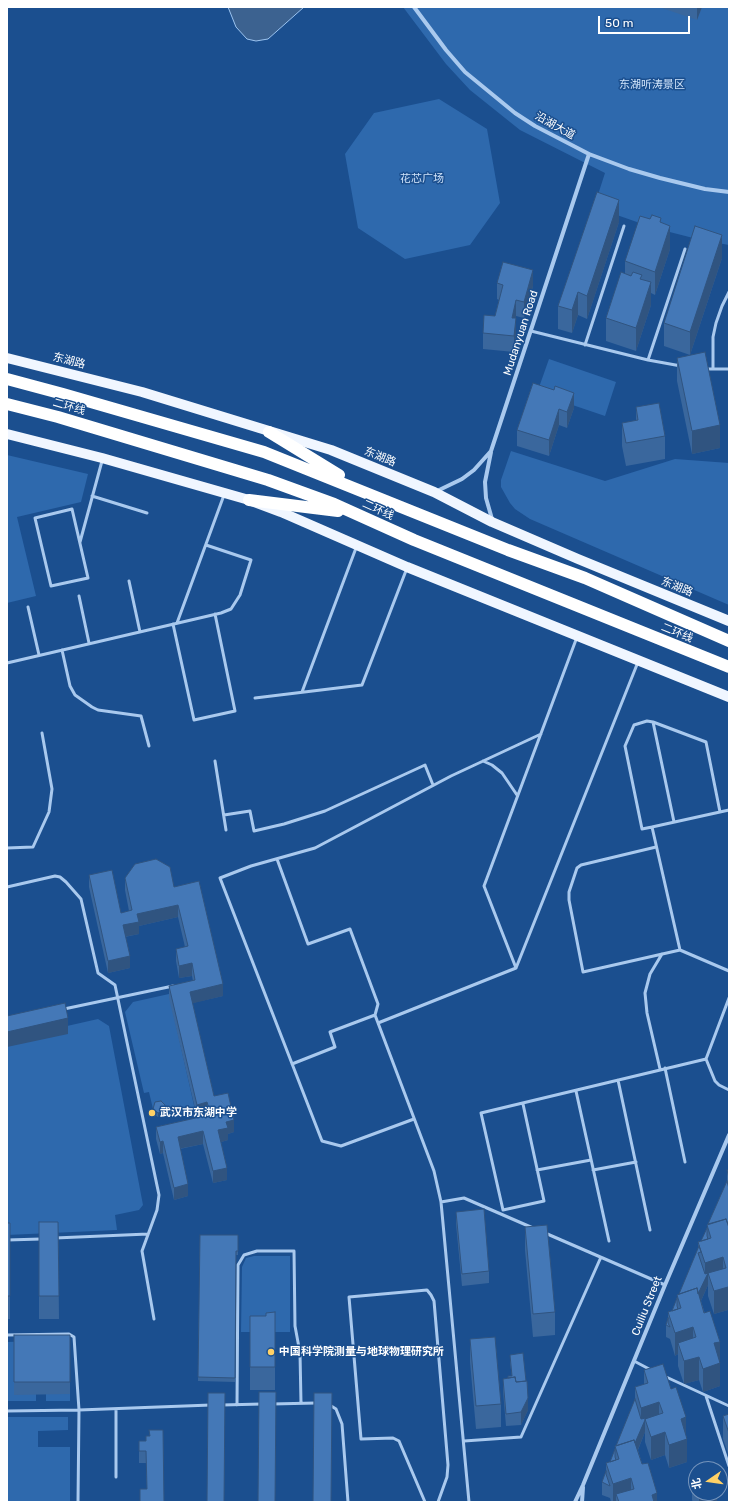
<!DOCTYPE html>
<meta charset="utf-8">
<style>
body{margin:0}
#map{position:relative;width:736px;height:1509px;overflow:hidden;background:#1b4f8f;font-family:Rubik,"Noto Sans SC",sans-serif}
canvas{display:block}
.frame{position:absolute;inset:0;border:8px solid #fff;pointer-events:none}
.north{position:absolute;left:688px;top:1461px;width:40px;height:40px;box-sizing:border-box;background:#1b4f8f;border:1px solid #7695bc;border-radius:50%;rotate:257deg;font-size:11px;font-weight:700;line-height:16px;text-align:center;color:#fff}
.north::after{content:'';display:block;margin:auto;width:14px;height:18px;background:#ffd166;clip-path:polygon(50% 0,100% 100%,50% 72%,0 100%)}
.scale{position:absolute;left:598px;top:16px;width:92px;height:18px;box-sizing:border-box;border:2px solid #fff;border-top:0;padding-left:5px;font-size:12px;line-height:14px;white-space:nowrap;color:#fff;-webkit-text-stroke:3px #1b4f8f;paint-order:stroke}
</style>
<div id="map">
<canvas width="736" height="1509"></canvas>
<div class="frame"></div>
<div class="north">北</div>
<div class="scale">50 m</div>
</div>
<script>
const c = document.querySelector('canvas').getContext('2d');
c.lineJoin = 'round';
function paint(path, color) { c.fillStyle = color; c.fill(path, 'evenodd'); }
const toPath = rows => new Path2D(rows.map(r => 'M' + r).join(''));
function stroke(path, color, width, dash) { c.strokeStyle = color; c.lineWidth = width; c.lineCap = dash ? 'butt' : 'round'; c.setLineDash(dash || []); c.stroke(path); }
function label(font, color, halo, rows, align = 'center') {
  c.font = font + ' Rubik,"Noto Sans SC",sans-serif'; c.lineWidth = 3; c.setLineDash([]); c.textBaseline = 'middle'; c.strokeStyle = halo; c.fillStyle = color; for (const [text, x, y, turn = 0] of rows) {
    c.save(); c.translate(x, y); c.rotate((+turn || 0) * Math.PI / 180); c.textAlign = isNaN(turn) ? turn : align; if (halo) c.strokeText(text, 0, 0); c.fillText(text, 0, 0); c.restore();
  }
}
const green = toPath([
 [403,7,729,7,729,245,701,240,654,228,594,207,605,173,520,130,470,90,446,64],
 [439,99,487,129,500,203,470,245,405,259,358,228,345,154,374,113],
 [549,359,616,382,605,416,537,393],
 [511,451,605,481,675,459,729,463,729,605,530,519,515,509,510,503,501,487,501,480],
 [7,455,88,474,81,502,17,517,36,596,7,603],
 [169,994,195,1110,163,1117,153,1109,149,1092,144,1093,125,1012,133,1002],
 [98,1019,109,1026,143,1205,139,1210,115,1215,117,1230,7,1235,7,1032,67,1026],
 [254,1256,290,1256,290,1332,241,1332,242,1267,246,1258],
 [37,1341,14,1348,14,1394,36,1394,36,1401,7,1401,7,1342],
 [46,1394,70,1394,70,1401,46,1401],
 [7,1417,68,1417,68,1430,38,1431,38,1447,70,1447,70,1502,7,1502]
]);
const water = toPath([
 [228,7,304,7,268,39,256,41,247,39,236,27,228,7]
]);
const lane = toPath([
 [531,331,648,360,681,366],
 [585,345,624,226],
 [648,360,685,249],
 [706,369,729,369],
 [713,369,713,337,716,323,722,306,729,292],
 [92,496,147,513],
 [72,509,88,578,51,586,35,518,72,509],
 [80,542,102,461],
 [129,581,140,632],
 [79,596,89,643],
 [28,607,39,655],
 [177,623,224,495],
 [173,624,194,720,235,711,215,614],
 [62,650,70,686,75,695,92,707,98,710,141,716,149,746],
 [7,663,221,613,231,609,240,595,251,560,206,545],
 [302,692,356,548],
 [255,698,362,685,407,568],
 [653,722,674,822],
 [215,761,226,830],
 [483,761,492,765,502,773,517,795],
 [729,810,652,827,680,950,729,971],
 [224,815,250,811,254,831,284,824,325,811,425,765,433,785],
 [652,827,642,829,625,746,634,725,647,721,653,722,706,742,720,812],
 [656,847,581,865,577,868,569,892,569,900,583,972,680,950],
 [7,848,33,847,49,812,52,789,42,733],
 [277,859,308,944,350,929,378,1004,375,1015],
 [7,887,55,876,60,877,66,882,81,899,98,973,115,985,159,1195,157,1210,142,1251,154,1319],
 [516,968,484,886,577,637],
 [729,998,706,1059,715,1081,719,1085,729,1090],
 [64,1009,173,986],
 [378,1023,516,968,638,662],
 [292,1064,335,1047,330,1032,375,1015,434,1171,441,1202,469,1502],
 [665,1068,685,1162],
 [660,1069,647,1013,645,993,650,974,662,954],
 [618,1080,650,1230],
 [576,1091,609,1241],
 [523,1104,544,1201,503,1210,481,1113,706,1059],
 [414,1119,341,1146,322,1141,220,878,251,866,315,848,451,776,541,734],
 [537,1170,591,1160],
 [593,1170,636,1162],
 [441,1202,464,1198,533,1228],
 [545,1233,665,1285],
 [55,1238,148,1234],
 [7,1240,41,1239],
 [7,1335,69,1334,74,1337,79,1410,78,1502],
 [634,1361,651,1370],
 [664,1376,729,1406],
 [706,1396,729,1466],
 [272,1404,316,1403],
 [328,1404,336,1409,342,1424,348,1502],
 [222,1405,262,1404],
 [237,1405,238,1265,244,1255,257,1251,294,1251,295,1326,300,1353,301,1403],
 [116,1409,116,1477],
 [7,1411,79,1410,211,1405],
 [464,1441,521,1437,601,1257],
 [425,1502,399,1441,393,1438,361,1439,349,1297,427,1290,431,1295,434,1301,448,1465,447,1477,438,1502]
]);
const street = toPath([
 [414,7,446,50,465,72,515,113,535,126,589,154,629,169,660,178,705,189,729,192],
 [491,452,485,482,486,498,492,519],
 [435,492,462,479,474,470,491,451,589,154],
 [575,1502,583,1485,665,1285,729,1135],
 [582,1502,583,1487]
]);
const primary = toPath([
 [7,358,142,392,331,450,434,492,492,522,578,559,729,621],
 [7,434,102,458,249,500,281,512,407,567,729,697]
]);
const highway = toPath([
 [7,379,63,394,264,452,508,550,585,578,729,641],
 [7,404,58,417,268,480,334,504,414,540,729,667],
 [269,432,339,475],
 [249,500,338,511]
]);
const wall = toPath([
 [659,7,702,7,697,20],
 [619,222,587,319,578,315,572,333,558,329,558,306],
 [661,223,670,249,655,295,651,293,651,305,636,351,606,341,606,318,625,273,625,261],
 [722,258,690,355,664,346,664,323],
 [497,283,533,286,524,318,516,316,516,334,514,352,483,349,483,333,495,316,499,300,497,299],
 [677,358,720,448,692,454,677,381],
 [533,383,574,408,567,428,559,425,549,456,517,446,517,430],
 [636,407,665,436,665,459,626,466,622,446,622,423,636,421],
 [89,875,121,913,129,911,125,890,125,878,174,887,223,996,192,1003,214,1096,234,1132,228,1134,228,1140,221,1142,227,1180,213,1183,203,1144,180,1149,188,1196,174,1200,163,1153,160,1154,156,1139,156,1127,200,1117,200,1116,197,1117,169,998,169,986,193,981,192,976,179,978,176,961,176,949,185,947,178,917,139,926,139,934,125,937,130,968,108,973,89,887],
 [153,1109,165,1109,164,1115,158,1117,153,1113],
 [727,1170,729,1170,729,1312,728,1310,714,1314,708,1296,708,1285,701,1301,720,1361,720,1386,703,1392,699,1380,684,1384,678,1366,678,1354,675,1356,670,1339,666,1337,666,1325,668,1318,668,1312,672,1311,677,1298,677,1295,679,1294,698,1249,698,1242,701,1241,707,1228,707,1225,708,1224,727,1181],
 [456,1212,489,1271,489,1283,462,1286,456,1224],
 [39,1222,58,1222,59,1319,39,1319],
 [7,1223,10,1223,10,1319,7,1319],
 [525,1227,555,1312,555,1335,533,1337,525,1250],
 [200,1235,238,1235,238,1255,236,1255,235,1382,198,1381],
 [275,1312,275,1390,250,1390,250,1316,266,1316],
 [14,1335,70,1335,70,1394,14,1395],
 [470,1339,501,1404,501,1427,476,1429,470,1362],
 [510,1355,528,1410,521,1425,506,1426,503,1391,503,1379,508,1378,512,1376,510,1363],
 [644,1370,686,1436,687,1462,669,1468,665,1455,651,1460,645,1442,645,1432,638,1450,642,1464,657,1502,611,1502,610,1498,602,1495,602,1482,606,1471,606,1463,610,1462,615,1449,615,1446,616,1446,635,1400,635,1387,644,1385],
 [729,1414,729,1456,723,1439,723,1416],
 [163,1430,147,1489,146,1463,139,1463,139,1441,146,1441,149,1436],
 [696,1475,696,1493,717,1493,717,1502,720,1502,693,1502,692,1500,692,1477]
]);
const shadedWall = toPath([
 [697,7,702,7,697,20],
 [619,200,619,222,587,319,587,296],
 [670,226,670,249,655,295,655,272],
 [722,235,722,258,690,355,690,332],
 [533,270,533,286,524,318,524,302],
 [651,282,651,305,636,351,636,328],
 [578,292,578,315,572,333,572,310],
 [516,300,516,334,514,352,514,336,512,318],
 [574,393,574,408,567,428,567,412],
 [559,409,559,425,549,456,549,440],
 [720,425,720,448,692,454,692,431],
 [178,905,178,917,139,926,139,934,123,937,123,925,137,914],
 [130,956,130,968,108,973,108,961],
 [192,963,192,976,179,978,179,966],
 [223,984,223,996,190,1004,190,992],
 [68,1018,68,1034,7,1047,7,1032],
 [207,1102,207,1114,200,1115,200,1116,197,1117,197,1105],
 [165,1105,165,1109,164,1115,158,1117,158,1113],
 [234,1120,234,1132,228,1134,228,1140,218,1143,218,1130,226,1122],
 [203,1131,203,1144,178,1149,178,1137],
 [163,1141,163,1153,160,1154,160,1142],
 [227,1168,227,1180,213,1183,213,1171],
 [188,1184,188,1196,174,1200,174,1188],
 [723,1257,723,1280,708,1273,708,1285,696,1312,681,1308,705,1280,705,1263],
 [728,1287,728,1310,714,1314,714,1291],
 [693,1327,693,1350,678,1343,678,1354,675,1356,675,1333],
 [720,1342,720,1386,703,1392,703,1369,714,1343],
 [699,1357,699,1380,684,1384,684,1361],
 [528,1398,528,1410,521,1425,521,1412],
 [659,1402,659,1425,645,1419,645,1432,632,1464,619,1459,641,1428,641,1408],
 [686,1417,686,1439,687,1439,687,1462,669,1468,669,1445,681,1419],
 [665,1432,665,1455,651,1460,651,1437],
 [631,1478,631,1501,616,1494,616,1502,613,1502,613,1484],
 [657,1493,657,1502,652,1502,652,1495],
 [712,1493,717,1493,717,1502,699,1502,699,1497]
]);
const building = toPath([
 [597,192,619,200,587,296,578,292,572,310,558,306,597,192],
 [652,215,661,218,660,222,670,226,655,272,625,261,640,216,650,219,652,215],
 [695,226,722,235,690,332,664,323,695,226],
 [503,262,533,270,524,302,516,300,512,318,516,318,514,336,483,333,484,315,495,316,503,285,497,283,503,262],
 [621,272,631,276,633,272,642,275,640,279,651,282,636,328,606,318,621,272],
 [705,352,720,425,692,431,677,358,705,352],
 [533,383,554,390,555,386,574,393,567,412,559,409,549,440,517,430,533,383],
 [659,403,665,436,626,443,622,423,638,420,636,407,659,403],
 [156,859,170,867,174,887,199,881,223,984,190,992,214,1096,228,1093,234,1120,226,1122,228,1128,218,1130,227,1168,213,1171,203,1131,178,1137,188,1184,174,1188,163,1141,160,1142,156,1127,200,1117,200,1115,210,1112,207,1102,197,1105,169,986,195,980,192,963,179,966,176,949,188,946,178,905,137,914,139,922,123,925,130,956,108,961,89,875,112,870,121,913,132,910,125,878,135,864,156,859],
 [65,1003,68,1018,7,1032,7,1016,65,1003],
 [161,1101,165,1105,164,1111,158,1113,153,1109,155,1102,161,1101],
 [727,1170,729,1170,729,1178,727,1170],
 [727,1181,729,1189,729,1222,728,1224,726,1219,708,1224,727,1181],
 [484,1209,489,1271,462,1274,456,1212,484,1209],
 [726,1219,729,1228,729,1289,728,1287,714,1291,708,1273,726,1268,723,1257,705,1263,698,1242,711,1238,707,1225,726,1219],
 [39,1222,58,1222,59,1296,39,1296,39,1222],
 [7,1223,10,1223,10,1296,7,1296,7,1223],
 [547,1225,555,1312,533,1314,525,1227,547,1225],
 [707,1228,707,1236,708,1239,701,1241,707,1228],
 [200,1235,238,1235,238,1251,236,1251,235,1378,198,1377,200,1235],
 [699,1246,701,1252,698,1253,705,1274,708,1273,698,1294,697,1288,679,1294,699,1246],
 [697,1288,704,1313,710,1311,720,1342,714,1343,720,1363,703,1369,699,1357,684,1361,678,1343,696,1337,693,1327,675,1333,668,1312,681,1308,677,1295,697,1288],
 [677,1298,677,1306,678,1309,672,1311,677,1298],
 [275,1312,275,1367,250,1367,250,1316,266,1316,266,1313,275,1312],
 [668,1318,668,1323,670,1327,666,1325,668,1318],
 [14,1335,70,1335,70,1382,14,1382,14,1335],
 [495,1337,501,1404,476,1406,470,1339,495,1337],
 [523,1353,526,1381,516,1382,515,1377,508,1378,508,1376,512,1376,510,1355,523,1353],
 [663,1364,671,1389,676,1387,686,1417,681,1419,687,1439,669,1445,665,1432,651,1437,645,1419,663,1413,659,1402,641,1408,635,1387,648,1383,644,1370,663,1364],
 [515,1377,516,1382,527,1381,528,1398,521,1412,506,1414,503,1379,515,1377],
 [259,1392,276,1392,275,1502,258,1502,259,1392],
 [208,1393,225,1393,224,1502,207,1502,208,1393],
 [314,1393,332,1393,331,1502,313,1502,314,1393],
 [635,1399,641,1419,646,1418,645,1419,645,1420,635,1443,634,1440,616,1446,635,1399],
 [729,1414,729,1433,723,1416,729,1414],
 [149,1430,163,1430,164,1502,140,1502,140,1489,147,1489,146,1451,139,1451,139,1441,146,1441,146,1436,150,1436,149,1430],
 [634,1440,642,1464,648,1463,657,1493,652,1495,654,1502,619,1502,616,1494,634,1489,631,1478,613,1484,606,1463,619,1459,615,1446,634,1440],
 [615,1449,615,1457,616,1460,610,1462,615,1449],
 [606,1471,606,1474,610,1486,602,1482,606,1471],
 [696,1475,696,1490,692,1477,696,1475],
 [697,1493,712,1493,699,1497,697,1493]
]);
const markers = [
 [152,1113,4,"#ffd166"],
 [271,1352,4,"#ffd166"]
];
const parkNames = [
 ["东湖听涛景区",652,85],
 ["花芯广场",422,179]
];
const streetNames = [
 ["沿湖大道",555,126,29],
 ["Mudanyuan Road",521,333,-72],
 ["东湖路",69,361,14],
 ["二环线",69,407,16],
 ["东湖路",380,457,22],
 ["二环线",378,510,24],
 ["东湖路",677,587,22],
 ["二环线",677,633,22],
 ["Cuiliu Street",647,1306,-68]
];
const poiNames = [
 ["武汉市东湖中学",160,1113],
 ["中国科学院测量与地球物理研究所",279,1352]
];
paint(green, '#2e69ad');
paint(water, '#3c6290');
stroke(water, '#9cc4f0', 1);
stroke(lane, '#a9c9ee', 3);
stroke(street, '#a9c9ee', 4);
stroke(primary, '#f0f6ff', 10);
stroke(highway, '#fff', 12);
paint(wall, '#3a679d');
paint(shadedWall, '#305480');
paint(building, '#4478b7');
stroke(building, '#305480', 1);
for (const [x, y, r, color] of markers) { const dot = new Path2D(); dot.arc(x, y, r, 0, 2 * Math.PI); c.fillStyle = color; c.fill(dot); stroke(dot, '#1b4f8f', 1.5); }
label('11px', '#cfe3fa', '#1b4f8f', parkNames);
label('11px', '#fff', '#1b4f8f', streetNames);
label('bold 11px', '#fff', '#1b4f8f', poiNames, 'left');
</script>
